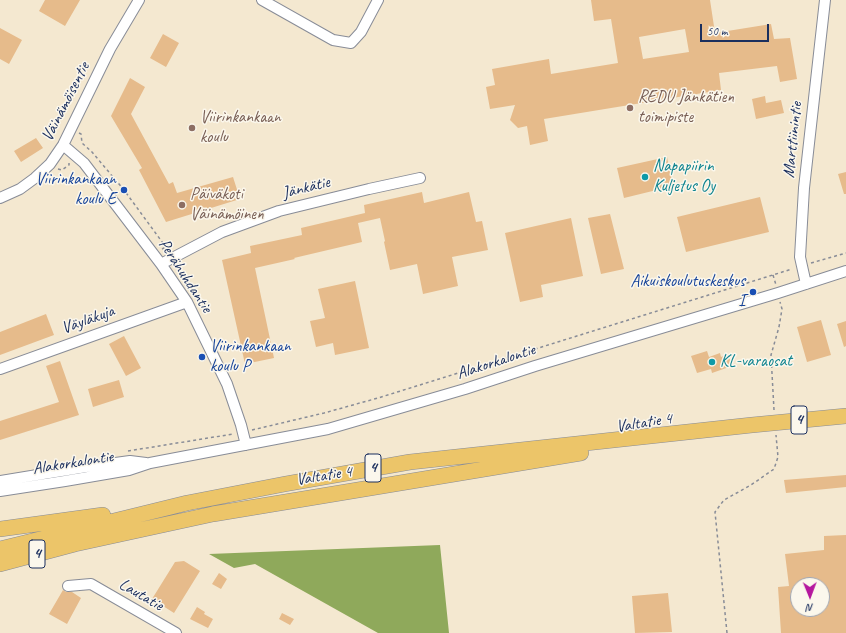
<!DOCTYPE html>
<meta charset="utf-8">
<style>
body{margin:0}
#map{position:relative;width:846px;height:633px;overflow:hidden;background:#f4e8d0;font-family:Caveat,sans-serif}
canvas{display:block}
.north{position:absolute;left:790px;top:577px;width:40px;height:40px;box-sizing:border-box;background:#fbf7ec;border:1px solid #a1a7b3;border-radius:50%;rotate:179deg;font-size:11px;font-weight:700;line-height:16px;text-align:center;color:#1b2f5e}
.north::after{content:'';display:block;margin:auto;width:14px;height:18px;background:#b5179e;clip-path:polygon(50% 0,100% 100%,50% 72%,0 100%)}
.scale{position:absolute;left:700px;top:24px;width:69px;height:18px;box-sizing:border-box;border:2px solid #1b2f5e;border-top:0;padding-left:5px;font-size:12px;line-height:14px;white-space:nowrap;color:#1b2f5e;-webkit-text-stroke:3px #fbf7ec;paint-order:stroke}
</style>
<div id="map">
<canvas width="846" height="633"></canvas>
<div class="north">N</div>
<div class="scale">50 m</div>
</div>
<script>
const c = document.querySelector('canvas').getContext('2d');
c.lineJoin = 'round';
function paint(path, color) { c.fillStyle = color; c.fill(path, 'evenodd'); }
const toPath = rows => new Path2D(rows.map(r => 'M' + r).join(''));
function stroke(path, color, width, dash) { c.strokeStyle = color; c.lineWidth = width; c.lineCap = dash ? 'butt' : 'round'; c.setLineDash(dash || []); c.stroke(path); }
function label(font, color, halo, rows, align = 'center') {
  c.font = font + ' Caveat,sans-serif'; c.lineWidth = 3; c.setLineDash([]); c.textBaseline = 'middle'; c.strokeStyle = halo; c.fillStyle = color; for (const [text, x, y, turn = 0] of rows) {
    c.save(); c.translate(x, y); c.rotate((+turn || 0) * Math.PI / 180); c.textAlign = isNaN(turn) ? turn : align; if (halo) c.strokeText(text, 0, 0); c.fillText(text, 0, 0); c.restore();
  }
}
const forest = toPath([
 [440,545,449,633,378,633,255,564,234,568,209,554]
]);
const building = toPath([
 [45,0,80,0,65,26,39,11],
 [591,0,710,0,715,33,771,24,774,39,790,38,797,79,780,82,777,66,719,73,721,90,544,119,548,141,530,145,527,126,518,128,510,120,515,105,490,109,486,87,495,85,492,69,549,59,551,74,618,63,611,19,594,21],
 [685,29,689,52,643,59,639,37],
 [0,28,22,40,9,64,0,59],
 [163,34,179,43,166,67,150,58],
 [130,78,145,87,131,114,169,184,173,182,177,193,233,177,240,199,166,222,139,170,142,168,111,116],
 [765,96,766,103,781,100,784,113,756,119,752,99],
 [36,138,43,148,21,162,14,151],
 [667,157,673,186,624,198,617,168],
 [846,172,846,194,844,194,838,174],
 [422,192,424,203,469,192,476,222,482,221,488,250,452,257,458,286,423,294,417,264,390,270,384,242,385,241,380,218,358,223,362,242,294,258,295,259,255,268,274,358,245,364,222,260,251,253,250,246,302,235,301,228,365,213,364,205],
 [760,197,769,232,686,252,677,217],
 [610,214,624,269,601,274,588,218],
 [571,218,583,276,541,285,543,297,520,302,505,233],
 [355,281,369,348,335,355,333,343,316,347,310,321,325,318,318,289],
 [46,314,54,335,0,355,0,332],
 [821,320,831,355,807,362,797,327],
 [846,321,846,346,844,347,837,324],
 [124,336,141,368,126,376,109,344],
 [707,351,709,357,720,353,721,357,728,354,732,366,712,373,711,369,697,373,691,356],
 [60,361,79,415,0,440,0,421,59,402,46,366],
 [119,380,124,397,93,407,88,389],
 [846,475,846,487,786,493,784,480],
 [846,535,846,633,781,633,778,587,789,586,785,554,824,550,824,536],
 [798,585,822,585,822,609,798,609],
 [184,561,200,571,174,613,152,599,175,562],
 [219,573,227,579,221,589,212,584],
 [63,590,66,592,72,592,81,598,67,624,49,614],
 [668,593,672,632,635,633,632,596],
 [197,607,205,612,204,614,213,619,208,628,190,619],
 [282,613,294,619,290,625,279,619]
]);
const path = toPath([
 [79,133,81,134,82,143,92,152,124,190,168,250],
 [58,169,62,170,69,165,69,163],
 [162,249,166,247,173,247],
 [811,263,846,253],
 [179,266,198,301],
 [773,275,776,285],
 [774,410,771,355,779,327,782,309,780,302],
 [252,430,324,413,378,398,792,269],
 [128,451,233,434],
 [727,633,715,512,724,500,751,485,774,469,778,457,776,435]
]);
const minor = toPath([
 [262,0,333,40,351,43,361,32,378,0],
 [63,145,84,163,161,264,187,302,227,384,241,425,246,445],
 [0,198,20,189,35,178,50,164,63,145,110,49,139,0],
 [161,264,222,232,279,211,369,189,420,178],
 [806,284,800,257,804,188,825,0],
 [0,369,187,302],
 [0,481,86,467,130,461,146,463],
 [0,491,65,481,129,470,150,463,328,429,465,389,535,366,778,293,846,271],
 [68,586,91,584,176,633]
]);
const highway = toPath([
 [0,529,103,515],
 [0,549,187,503,285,484,410,462,752,425,846,416],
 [0,564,75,544,213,514,581,453]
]);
const markers = [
 [630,108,4,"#8d6e63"],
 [192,128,4,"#8d6e63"],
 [645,177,4,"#0f9aa8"],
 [124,190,4,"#1a4fb4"],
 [182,205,4,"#8d6e63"],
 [753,292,4,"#1a4fb4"],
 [202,357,4,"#1a4fb4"],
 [712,362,4,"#0f9aa8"]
];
const shields = [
 [799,420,16],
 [373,468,16],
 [37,554,16]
];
const shieldNames = [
 ["4",799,420],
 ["4",373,468],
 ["4",37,554]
];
const educationNames = [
 ["REDU Jänkätien",638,98],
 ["toimipiste",638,118],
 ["Viirinkankaan",200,118],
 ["koulu",200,138],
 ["Päiväkoti",190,195],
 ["Väinämöinen",190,215]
];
const streetNames = [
 ["Väinämöisentie",66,102,-63],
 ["Marttiinintie",793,140,-84],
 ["Jänkätie",306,188,-14],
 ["Perähuhdantie",185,276,57],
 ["Väyläkuja",88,320,-20],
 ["Alakorkalontie",496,362,-18],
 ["Valtatie 4",644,423,-9],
 ["Alakorkalontie",73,463,-9],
 ["Valtatie 4",324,476,-9],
 ["Lautatie",141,595,30]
];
const cultureNames = [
 ["Napapiirin",653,167],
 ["Kuljetus Oy",653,187],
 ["KL-varaosat",720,362]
];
const transitNames = [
 ["Viirinkankaan",116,180],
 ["koulu E",116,200],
 ["Aikuiskoulutuskeskus",745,282],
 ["I",745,302],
 ["Viirinkankaan",210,347,"left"],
 ["koulu P",210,367,"left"]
];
paint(forest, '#8fa95b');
paint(building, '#e6bb8b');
stroke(minor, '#888c97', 12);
stroke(highway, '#888c97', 16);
stroke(path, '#888c97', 1.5, [3, 3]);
stroke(minor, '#fff', 10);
stroke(highway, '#ecc569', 15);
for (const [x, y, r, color] of markers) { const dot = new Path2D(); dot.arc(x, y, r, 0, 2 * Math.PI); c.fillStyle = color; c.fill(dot); stroke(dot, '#fbf7ec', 1.5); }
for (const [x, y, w] of shields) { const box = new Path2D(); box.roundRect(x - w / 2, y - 14, w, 28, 3); c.fillStyle = '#fbf7ec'; c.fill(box); stroke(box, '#1b2f5e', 1); }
label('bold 16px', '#1b2f5e', null, shieldNames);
label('17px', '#785e54', '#fbf7ec', educationNames, 'left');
label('17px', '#1b2f5e', '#fbf7ec', streetNames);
label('17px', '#0d838f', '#fbf7ec', cultureNames, 'left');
label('17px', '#164399', '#fbf7ec', transitNames, 'right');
</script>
